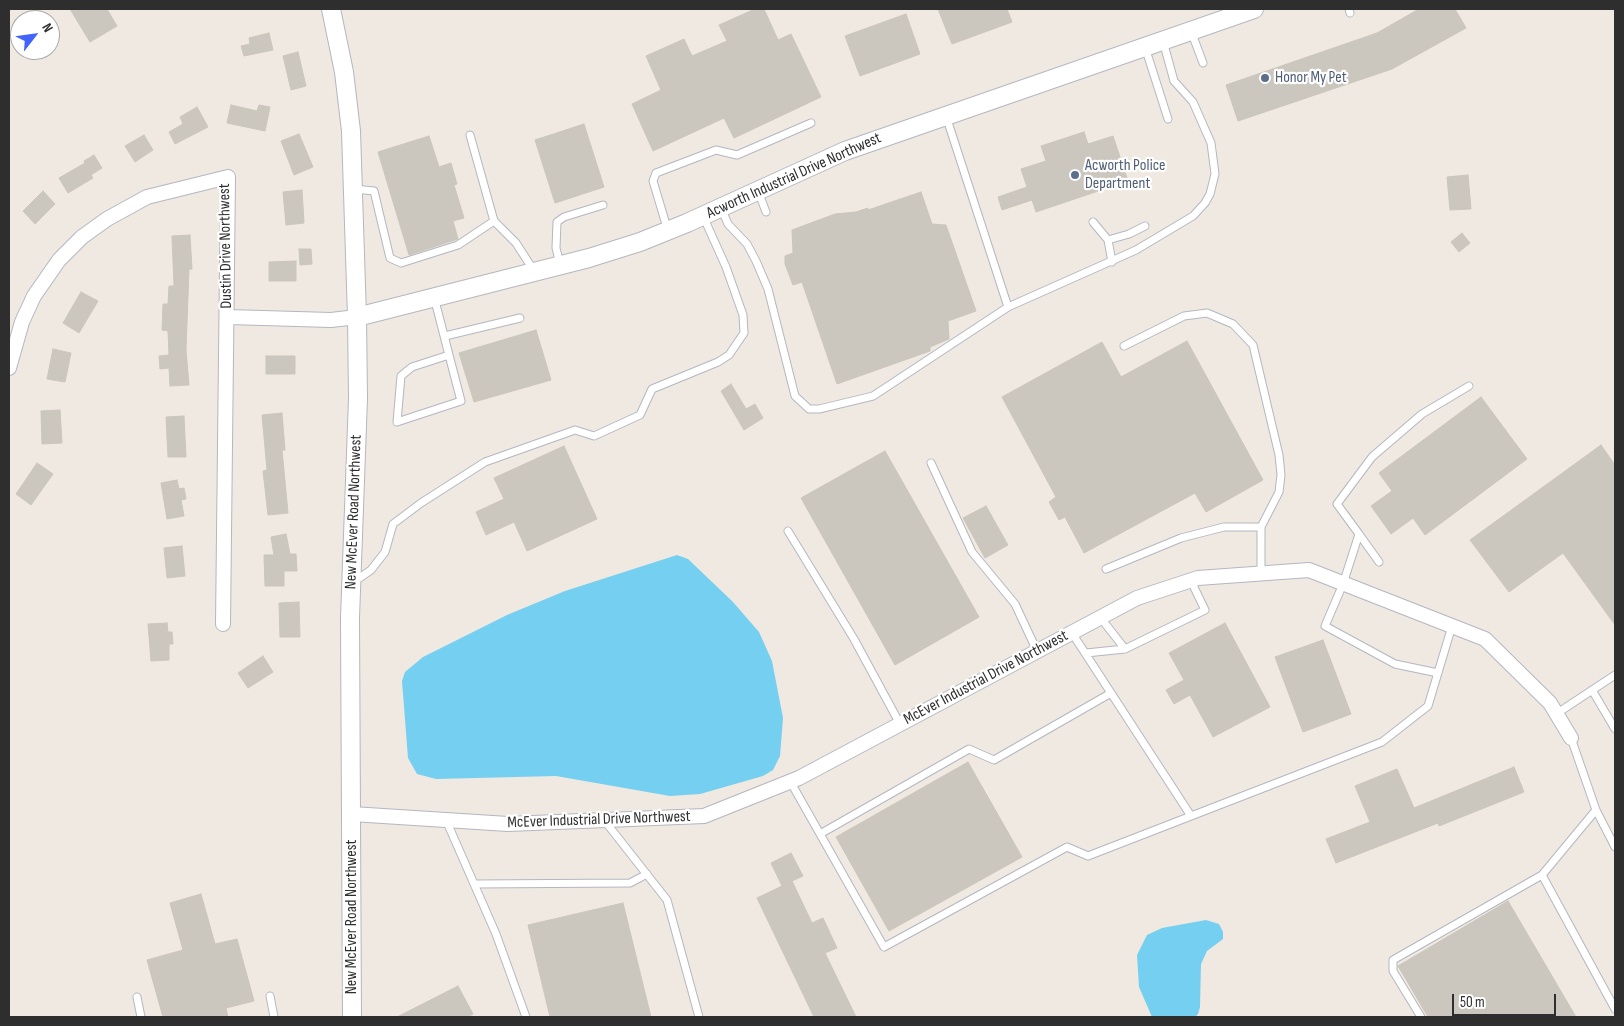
<!DOCTYPE html>
<style>
body{margin:0}
#map{position:relative;width:1624px;height:1026px;overflow:hidden;background:#efe9e1;font-family:"Sofia Sans Condensed",sans-serif}
canvas{display:block}
.frame{position:absolute;inset:0;border:10px solid #2e2e2e;pointer-events:none}
.north{position:absolute;left:10px;top:10px;width:50px;height:50px;box-sizing:border-box;background:#fff;border:1px solid #ababab;border-radius:50%;rotate:60deg;font-size:14px;font-weight:700;line-height:20px;text-align:center;color:#2e2e2e}
.north::after{content:'';display:block;margin:auto;width:18px;height:22px;background:#4264fb;clip-path:polygon(50% 0,100% 100%,50% 72%,0 100%)}
.scale{position:absolute;left:1452px;top:994px;width:104px;height:22px;box-sizing:border-box;border:2px solid #2e2e2e;border-top:0;padding-left:6px;font-size:15px;line-height:18px;white-space:nowrap;color:#2e2e2e;-webkit-text-stroke:4px #fff;paint-order:stroke}
</style>
<div id="map">
<canvas width="1624" height="1026"></canvas>
<div class="frame"></div>
<div class="north">N</div>
<div class="scale">50 m</div>
</div>
<script>
const c = document.querySelector('canvas').getContext('2d');
c.lineJoin = 'round';
function paint(path, color) { c.fillStyle = color; c.fill(path, 'evenodd'); }
const toPath = rows => new Path2D(rows.map(r => 'M' + r).join(''));
function stroke(path, color, width, dash) { c.strokeStyle = color; c.lineWidth = width; c.lineCap = dash ? 'butt' : 'round'; c.setLineDash(dash || []); c.stroke(path); }
function label(font, color, halo, rows, align = 'center') {
  c.font = font + ' "Sofia Sans Condensed",sans-serif'; c.lineWidth = 4.5; c.setLineDash([]); c.textBaseline = 'middle'; c.strokeStyle = halo; c.fillStyle = color; for (const [text, x, y, turn = 0] of rows) {
    c.save(); c.translate(x, y); c.rotate((+turn || 0) * Math.PI / 180); c.textAlign = isNaN(turn) ? turn : align; if (halo) c.strokeText(text, 0, 0); c.fillText(text, 0, 0); c.restore();
  }
}
const water = toPath([
 [677,555,688,559,733,602,759,632,772,661,783,718,780,756,773,770,763,776,700,794,670,796,556,776,436,779,417,774,408,758,402,681,405,672,423,657,507,615,565,591],
 [1206,920,1219,924,1223,932,1223,939,1207,951,1201,964,1200,1007,1198,1014,1195,1017,1152,1017,1139,987,1137,955,1147,935,1162,928]
]);
const building = toPath([
 [70,9,107,9,117,26,90,42,70,9],
 [755,9,764,9,778,40,791,34,821,97,734,138,724,118,653,151,632,104,661,90,646,56,684,39,692,56,727,41,719,25,755,9],
 [938,9,1007,9,1012,22,952,44,938,9],
 [1419,9,1455,9,1466,28,1392,69,1238,121,1226,85,1377,33,1419,9],
 [906,14,920,54,860,76,845,36,906,14],
 [269,33,273,50,244,56,241,46,250,44,249,38,269,33],
 [298,52,306,86,291,90,283,56,298,52],
 [231,105,257,111,259,105,270,107,265,131,227,123,231,105],
 [197,107,208,127,175,144,169,132,183,124,180,117,197,107],
 [584,124,604,187,555,203,535,140,584,124],
 [1084,132,1088,144,1113,136,1128,181,1036,212,1032,200,1002,210,998,197,1027,187,1021,169,1046,161,1041,146,1084,132],
 [299,134,313,167,294,175,281,141,299,134],
 [144,135,153,150,135,162,125,146,144,135],
 [429,136,439,167,451,163,457,184,454,185,464,218,453,221,458,239,409,255,378,152,429,136],
 [94,155,102,168,91,175,93,178,68,193,59,178,85,163,84,161,94,155],
 [1468,175,1471,209,1450,210,1447,177,1468,175],
 [302,190,304,223,286,225,283,192,302,190],
 [43,191,55,204,35,224,23,211,43,191],
 [921,192,932,224,946,225,976,311,948,321,949,339,930,347,930,351,837,384,802,282,793,285,785,264,785,256,793,253,792,230,835,214,856,212,868,208,868,210,921,192],
 [1462,233,1470,243,1459,252,1451,242,1462,233],
 [190,235,192,269,189,269,186,350,189,385,170,386,169,368,160,369,159,356,169,355,168,331,162,330,163,304,168,304,169,286,174,286,172,236,190,235],
 [299,249,311,249,312,264,300,265,299,249],
 [296,261,296,281,269,281,269,262,296,261],
 [81,292,98,301,79,333,63,323,81,292],
 [536,330,551,380,474,402,459,353,536,330],
 [1187,341,1263,480,1206,512,1195,493,1084,553,1065,517,1059,520,1049,502,1056,497,1002,397,1102,342,1121,377,1187,341],
 [53,349,71,353,65,382,47,379,53,349],
 [266,356,295,356,295,374,266,374,266,356],
 [731,384,746,409,755,404,763,418,744,430,721,391,731,384],
 [1481,397,1527,459,1425,535,1413,518,1391,534,1371,506,1392,491,1379,473,1481,397],
 [60,410,62,443,42,444,41,411,60,410],
 [282,413,285,450,282,450,288,513,268,515,263,471,267,470,262,415,282,413],
 [184,416,186,457,168,457,166,417,184,416],
 [1601,445,1615,465,1615,625,1563,553,1509,592,1470,540,1601,445],
 [564,446,597,519,527,551,514,522,486,535,476,512,504,499,494,478,564,446],
 [885,451,979,617,895,665,801,498,885,451],
 [37,463,53,474,31,505,16,494,37,463],
 [177,480,179,489,184,488,186,499,181,500,184,516,167,519,161,483,177,480],
 [986,506,1008,545,985,558,963,518,986,506],
 [286,534,290,554,296,554,297,571,284,571,284,586,265,586,264,555,274,555,271,537,286,534],
 [182,546,185,576,167,578,164,548,182,546],
 [299,602,300,637,280,637,279,603,299,602],
 [167,623,168,632,172,632,173,644,169,644,169,660,151,661,148,624,167,623],
 [1225,623,1270,707,1213,737,1190,695,1174,704,1166,690,1184,680,1169,653,1225,623],
 [1323,640,1351,714,1303,732,1275,657,1323,640],
 [263,656,273,672,248,688,238,673,263,656],
 [968,762,1022,857,889,931,836,837,968,762],
 [1514,767,1524,792,1439,826,1438,823,1336,863,1326,839,1370,822,1355,786,1397,769,1414,808,1514,767],
 [791,853,803,876,792,881,812,923,823,918,837,948,825,953,856,1017,814,1017,757,898,782,886,771,863,791,853],
 [201,894,215,944,237,939,254,1001,226,1008,228,1017,163,1017,147,960,183,950,170,903,201,894],
 [1508,901,1576,1017,1428,1017,1398,966,1508,901],
 [623,903,651,1017,550,1017,528,925,623,903],
 [458,986,473,1014,467,1017,397,1017,458,986]
]);
const service = toPath([
 [1349,9,1350,13],
 [1191,31,1203,63],
 [1145,47,1168,119],
 [946,116,1008,307,1136,250,1193,216,1205,203,1210,194,1215,174,1211,143,1193,102,1174,81,1163,41],
 [470,135,494,221,516,243,534,271],
 [354,189,374,191,390,258,401,263,458,245,494,221],
 [758,191,766,212],
 [721,208,728,224,747,244,756,261,768,289,795,396,809,409,819,409,873,396,1008,307],
 [1093,222,1108,240,1129,234,1145,226],
 [668,231,653,181,656,173,716,150,737,155,811,123],
 [1108,240,1112,262],
 [560,264,556,248,557,222,564,217,603,205],
 [434,297,449,355,412,367,401,376,397,422,461,401,449,355],
 [445,336,520,318],
 [1124,346,1184,316,1207,313,1233,324,1253,345,1279,455,1281,475,1279,492,1261,527,1261,574],
 [931,463,972,552,1015,604,1037,651],
 [788,531,854,639,900,724],
 [1359,534,1379,562],
 [1106,569,1181,538,1224,527,1261,527],
 [352,583,371,570,385,552,393,524,421,503,485,462,575,430,594,436,640,415,652,389,718,362,729,355,744,333,743,315,726,267,703,216],
 [1100,617,1125,649],
 [1072,633,1191,816],
 [1086,653,1125,649,1205,610,1191,581],
 [1438,673,1395,664,1325,626,1343,584,1359,534,1337,504,1372,457,1422,414,1469,386],
 [1592,690,1615,729],
 [1556,714,1615,675],
 [1571,738,1596,810,1615,847],
 [790,781,884,947,1067,847,1088,856,1382,742,1428,706,1452,626],
 [446,820,496,934,526,1017],
 [604,820,667,900,699,1017],
 [820,834,969,749,994,760,1111,693],
 [1542,875,1615,1009],
 [474,884,630,883,647,874],
 [270,996,274,1017],
 [137,997,141,1017],
 [1421,1017,1393,971,1393,960,1542,875,1596,810]
]);
const minor = toPath([
 [228,317,331,320,357,317],
 [9,368,22,322,34,296,59,260,82,237,107,219,147,197,228,177,223,624],
 [352,814,508,824,704,816,799,778,1137,598,1198,578,1309,570,1485,639,1550,703,1571,738]
]);
const tertiary = toPath([
 [331,9,344,72,351,131,357,317,358,398,350,618,352,1017],
 [357,317,589,258,640,242,687,223,845,151,1254,9]
]);
const markers = [
 [1265,78,5,"#5c6f8a"],
 [1075,175,5,"#5c6f8a"]
];
const serviceNames = [
 ["Honor My Pet",1275,78],
 ["Acworth Police",1085,166],
 ["Department",1085,184]
];
const streetNames = [
 ["Acworth Industrial Drive Northwest",794,176,-24],
 ["Dustin Drive Northwest",226,246,-91],
 ["New McEver Road Northwest",354,512,-88],
 ["McEver Industrial Drive Northwest",986,678,-28],
 ["McEver Industrial Drive Northwest",599,820,-2],
 ["New McEver Road Northwest",352,917,-90]
];
paint(water, '#75cff0');
paint(building, '#cbc7bf');
stroke(building, '#cbc5ba', 1);
stroke(service, '#b4b7c1', 9);
stroke(minor, '#b4b7c1', 16);
stroke(tertiary, '#b4b7c1', 20);
stroke(service, '#fff', 7);
stroke(minor, '#fff', 14);
stroke(tertiary, '#fff', 18);
for (const [x, y, r, color] of markers) { const dot = new Path2D(); dot.arc(x, y, r, 0, 2 * Math.PI); c.fillStyle = color; c.fill(dot); stroke(dot, '#fff', 2); }
label('16px', '#4e5e75', '#fff', serviceNames, 'left');
label('16px', '#2e2e2e', '#fff', streetNames);
</script>
